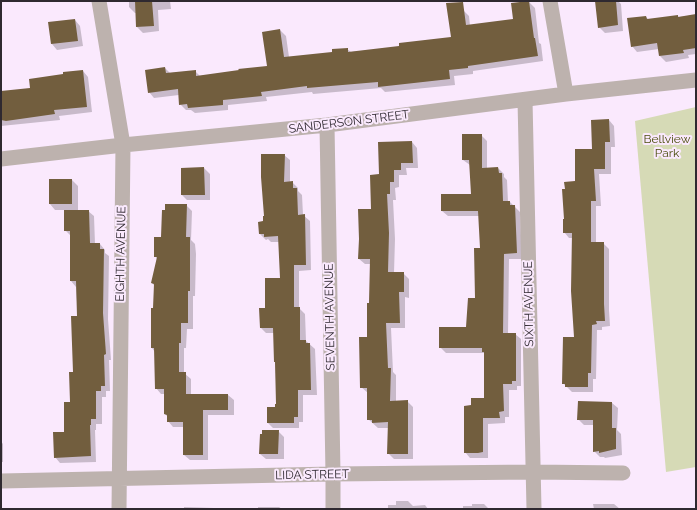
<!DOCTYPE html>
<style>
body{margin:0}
#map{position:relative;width:697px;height:510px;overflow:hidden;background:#fae9fd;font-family:Raleway,sans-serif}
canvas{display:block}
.frame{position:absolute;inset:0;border:2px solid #2f2930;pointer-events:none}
</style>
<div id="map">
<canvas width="697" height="510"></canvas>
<div class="frame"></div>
</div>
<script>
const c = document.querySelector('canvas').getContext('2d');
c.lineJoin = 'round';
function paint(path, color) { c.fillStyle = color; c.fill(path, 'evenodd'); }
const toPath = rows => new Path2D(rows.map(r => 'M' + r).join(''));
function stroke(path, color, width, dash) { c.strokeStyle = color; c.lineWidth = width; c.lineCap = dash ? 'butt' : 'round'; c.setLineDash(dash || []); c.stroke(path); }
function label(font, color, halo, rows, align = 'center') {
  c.font = font + ' Raleway,sans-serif'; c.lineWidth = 4; c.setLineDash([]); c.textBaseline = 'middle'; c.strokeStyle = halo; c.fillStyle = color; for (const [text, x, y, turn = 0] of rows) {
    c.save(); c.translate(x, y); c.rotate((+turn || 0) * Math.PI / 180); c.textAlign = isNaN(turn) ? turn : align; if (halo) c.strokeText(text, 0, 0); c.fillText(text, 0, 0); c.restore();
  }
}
const green = toPath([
 [696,107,696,467,666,472,635,121]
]);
const shadow = toPath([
 [129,1,170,1,171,9,158,10,159,31,143,33,137,27,136,13,135,13,129,7],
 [596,1,618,1,621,4,623,31,605,33,599,27],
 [529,2,535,8,539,43,541,44,543,61,473,71,473,74,454,76,455,85,385,92,381,88,313,94,312,92,266,97,267,101,228,105,228,110,195,113,191,110,186,110,180,104,179,95,154,98,149,92,165,68,170,73,195,71,200,76,268,67,280,30,286,36,289,57,333,53,347,49,351,52,400,47,452,38,463,10,469,16,470,26,514,20],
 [696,15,696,54,688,55,689,58,666,62,660,56,659,49,637,52,632,46,646,17,649,20,678,16,679,17],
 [75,20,80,26,83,46,57,50,52,44,49,23],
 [83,71,88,77,92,112,59,116,60,120,1,126,1,95,31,89],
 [609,120,614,126,615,147,611,147,611,174,599,174,601,206,596,206,596,243,603,243,609,249,609,310,610,326,602,327,602,330,597,330,596,379,593,379,593,392,572,392,563,383,575,338,573,238,569,238,564,232,566,190,576,182],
 [481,135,487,141,487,169,498,168,504,174,504,177,507,180,508,202,510,202,520,212,522,259,509,259,508,334,515,334,521,339,521,386,517,386,517,390,509,390,509,417,505,417,505,423,488,424,488,458,470,458,465,452,472,406,485,399,485,353,446,353,440,347,467,328,476,299,481,249,480,216,448,216,442,211,472,195,470,165,463,160],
 [412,142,417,148,418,168,406,168,407,175,399,175,399,187,395,188,396,200,393,200,395,239,394,273,403,273,409,279,409,298,405,297,405,328,391,328,393,372,396,375,396,401,407,401,413,407,413,459,394,459,388,453,389,428,378,428,368,419,368,393,361,387,368,338,371,264,365,264,359,259,380,175],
 [284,155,290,160,290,182,292,182,298,188,298,191,302,195,303,215,310,221,311,270,299,271,299,308,305,314,306,341,315,349,317,395,303,395,303,422,299,422,299,428,273,428,268,423,277,404,274,333,266,333,261,328,266,309,281,279,279,242,271,242,268,239,266,240,260,234],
 [204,168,210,174,210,200,187,200,182,195],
 [50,180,72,180,78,186,78,211,88,211,94,216,95,244,100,244,105,250,105,253,109,256,108,319,111,360,109,360,110,391,106,391,106,397,102,397,102,424,96,424,96,430,95,430,96,462,60,463,55,457,65,433,71,403,78,317,76,287,71,281,71,236,65,230,65,210,55,210,50,204],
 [186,205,192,211,191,240,195,244,196,254,195,296,193,296,193,329,187,329,186,348,184,348,184,373,191,379,191,395,228,395,234,400,234,415,208,415,208,460,190,460,184,455,184,427,173,427,168,421,168,417,165,414,165,394,161,394,156,388,155,352,152,348,152,309,154,309,155,286,152,283,157,259,155,256,162,238],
 [612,403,618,408,617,430,621,434,622,455,605,458,604,457,600,457,594,451,594,425,584,425,578,419],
 [278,431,284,437,284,459,266,459,260,454],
 [1,441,3,444,3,462,1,462],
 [396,501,408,501,413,506,425,505,428,509,388,509,388,505,396,505],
 [472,504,484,504,489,509,463,509,463,506,472,506],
 [593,504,614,504,620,509,594,509],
 [184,507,214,508,215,509,184,509],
 [258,507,279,507,282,509,258,509],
 [42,508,78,508,79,509,42,509]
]);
const building = toPath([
 [135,1,152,1,154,26,136,27],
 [529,1,534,38,535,38,538,56,468,66,468,68,449,70,450,79,378,87,378,82,307,88,307,86,261,92,262,96,223,100,223,105,188,108,187,104,179,105,178,89,148,93,145,70,165,67,166,73,196,70,196,76,239,70,238,69,267,66,262,32,280,29,284,57,332,52,332,49,348,48,348,52,399,46,399,43,451,37,446,3,463,2,466,25,513,19,511,3],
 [595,1,616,1,618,25,598,28],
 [696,14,696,48,683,50,684,53,659,56,657,43,631,47,627,18,646,16,647,19,678,15,678,17],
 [75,19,78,41,51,44,48,22],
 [83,70,87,107,54,110,55,114,6,121,1,120,1,91,30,88,29,79,63,74,63,72],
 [609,119,610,142,605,142,605,169,594,169,596,201,591,201,591,242,604,242,604,304,605,321,596,321,597,324,592,325,591,373,588,373,588,387,565,387,565,384,562,384,563,337,574,337,571,291,572,233,563,233,563,219,564,219,562,189,565,189,564,182,575,181,575,149,592,149,591,120],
 [462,134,482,134,482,168,498,167,499,173,502,173,503,201,510,201,510,205,515,205,517,253,504,254,503,333,516,333,516,381,512,381,512,384,503,384,504,411,499,412,500,418,483,418,483,452,478,453,464,453,464,406,471,405,471,398,484,398,484,352,482,352,482,348,439,348,439,327,466,327,468,298,475,298,474,248,480,248,478,211,441,211,441,194,471,194,469,160,462,160],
 [412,141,413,163,401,163,401,170,394,170,394,182,390,182,390,194,387,194,389,233,388,272,404,272,404,292,399,292,400,323,386,323,388,368,391,368,390,401,408,400,408,454,387,454,388,422,372,423,372,420,367,420,367,388,360,388,359,337,367,337,367,303,369,303,370,259,358,259,359,239,358,209,371,209,370,175,379,174,378,142],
 [261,154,285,154,284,182,293,181,293,188,297,188,298,215,305,214,306,265,294,265,294,307,300,307,300,340,306,340,306,343,310,343,311,390,298,390,298,417,294,417,294,423,267,423,267,407,275,407,275,404,276,404,275,362,274,362,273,328,260,328,259,308,265,308,265,278,280,278,278,236,264,237,264,234,259,234,258,222,263,221,263,216,264,216,261,177],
 [204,167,205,195,181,195,181,168],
 [49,179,72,179,72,204,49,204],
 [165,204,187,204,186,237,190,237,190,291,188,291,188,323,181,323,181,343,179,343,179,372,186,372,186,394,228,394,228,410,203,410,203,455,183,455,183,422,167,422,167,415,164,414,164,389,155,389,154,348,151,348,151,308,153,308,154,284,151,283,157,257,154,257,154,237,161,237,162,210,165,210],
 [64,210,89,210,90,243,100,243,100,249,104,249,103,313,106,354,104,355,105,386,101,386,101,391,96,391,96,419,91,419,91,425,90,425,91,456,54,458,53,432,64,432,64,402,70,402,69,372,73,372,71,316,77,316,76,281,70,281,70,231,64,231],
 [578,401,612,402,612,428,616,428,616,449,599,453,599,451,593,452,593,420,577,420],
 [262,430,279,430,278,454,259,454,260,434,262,434]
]);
const street = toPath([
 [99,1,123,145,119,509],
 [550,1,566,94],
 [525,100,534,509],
 [327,125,333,474,333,509],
 [1,159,123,145,327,125,566,94,696,80],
 [1,481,333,474,533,472,623,473]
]);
const streetNames = [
 ["SANDERSON STREET",349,122,-7],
 ["EIGHTH AVENUE",121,254,-89],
 ["SIXTH AVENUE",529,304,-91],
 ["SEVENTH AVENUE",330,317,-91],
 ["LIDA STREET",312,475,-1]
];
const parkNames = [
 ["Bellview",667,139],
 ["Park",667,153]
];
paint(green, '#d6dab6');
paint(shadow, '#0003');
paint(building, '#725e3e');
stroke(street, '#bdb2ae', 15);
label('12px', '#2f2930', '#fae9fd', streetNames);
label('12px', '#4b4e0d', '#fae9fd', parkNames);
</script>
